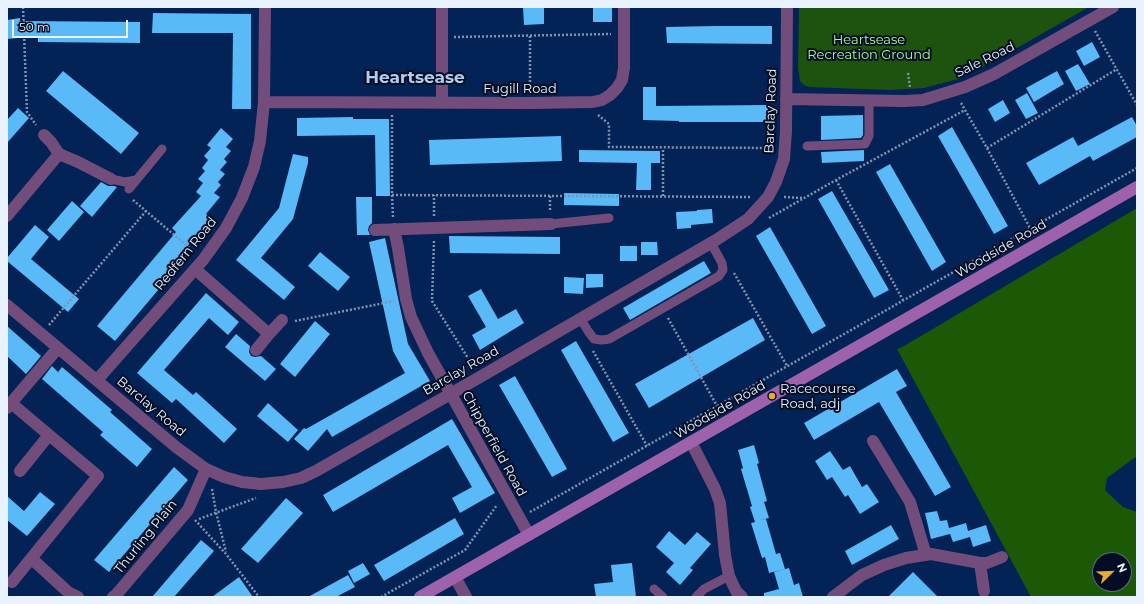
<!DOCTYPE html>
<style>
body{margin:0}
#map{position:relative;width:1144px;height:604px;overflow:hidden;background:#032255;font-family:Montserrat,sans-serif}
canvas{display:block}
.frame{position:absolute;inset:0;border:8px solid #e9f2ff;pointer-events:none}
.north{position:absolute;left:1092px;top:552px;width:40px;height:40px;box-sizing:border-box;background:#030e24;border:1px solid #5f697c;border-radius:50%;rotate:67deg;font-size:11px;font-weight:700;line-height:16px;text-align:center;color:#e9f2ff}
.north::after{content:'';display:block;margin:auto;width:14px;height:18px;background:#e7ac37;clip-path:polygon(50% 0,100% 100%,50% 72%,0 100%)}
.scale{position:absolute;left:12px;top:20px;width:116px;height:18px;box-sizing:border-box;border:2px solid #e9f2ff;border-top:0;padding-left:5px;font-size:12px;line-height:14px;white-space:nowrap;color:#e9f2ff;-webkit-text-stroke:3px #030e24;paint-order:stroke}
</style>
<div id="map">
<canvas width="1144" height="604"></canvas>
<div class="frame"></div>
<div class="north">N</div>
<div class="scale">50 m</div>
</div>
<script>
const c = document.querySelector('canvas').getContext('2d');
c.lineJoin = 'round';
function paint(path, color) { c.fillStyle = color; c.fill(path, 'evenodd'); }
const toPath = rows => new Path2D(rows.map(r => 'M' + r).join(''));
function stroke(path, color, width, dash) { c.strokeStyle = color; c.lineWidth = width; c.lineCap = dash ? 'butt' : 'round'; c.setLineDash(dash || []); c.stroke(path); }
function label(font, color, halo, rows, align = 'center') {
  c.font = font + ' Montserrat,sans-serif'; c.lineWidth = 4; c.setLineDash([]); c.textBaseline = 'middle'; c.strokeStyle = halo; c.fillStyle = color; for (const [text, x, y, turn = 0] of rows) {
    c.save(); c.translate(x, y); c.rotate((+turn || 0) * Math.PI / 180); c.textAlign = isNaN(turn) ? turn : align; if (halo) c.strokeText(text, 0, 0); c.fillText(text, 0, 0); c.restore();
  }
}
const green = toPath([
 [799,7,1089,7,994,61,958,79,924,88,890,90,809,87,804,85,800,81,798,68]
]);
const forest = toPath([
 [1137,208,1137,456,1107,478,1105,490,1123,507,1137,512,1137,597,1031,597,897,349,904,346],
 [1100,560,1124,560,1124,584,1100,584]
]);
const building = toPath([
 [523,7,544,7,544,24,524,25],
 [593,7,612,7,612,22,593,22],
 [153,13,251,14,251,109,232,109,233,33,152,33],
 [20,18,20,21,140,22,140,43,38,42,38,36,7,39,7,20],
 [715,26,772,26,772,44,667,43,666,27],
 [1092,42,1100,57,1084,66,1076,51],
 [1078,64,1090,84,1076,91,1065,71],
 [63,71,139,133,121,154,46,91],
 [1057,71,1064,84,1034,102,1026,88],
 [643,87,656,87,656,106,768,105,768,122,679,122,679,121,643,120],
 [1027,93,1038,113,1026,119,1015,100],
 [1003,100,1010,113,995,122,988,109],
 [18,108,29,118,7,143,7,120],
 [863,115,863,135,861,138,821,140,821,116],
 [353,117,353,119,389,119,390,196,376,196,375,135,297,136,297,118],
 [1132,117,1137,126,1137,137,1093,161,1090,156,1039,185,1026,163,1073,137,1078,146],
 [952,127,1008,226,994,234,938,136],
 [221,128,233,139,226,147,231,151,224,159,227,162,220,170,225,174,218,182,221,185,214,193,220,197,206,214,212,219,181,253,186,257,115,341,97,326,176,232,172,228,201,196,196,192,203,183,198,179,205,171,202,168,208,160,204,156,211,148,207,145],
 [561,136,562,161,430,165,429,140],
 [579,150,660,151,660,163,651,163,651,190,636,190,637,163,579,162],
 [864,150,864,161,822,163,821,152],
 [293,154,308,157,308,163,293,219,261,258,295,287,284,300,236,260,279,208],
 [890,164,946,262,932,271,876,172],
 [101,182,108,186,114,186,117,187,92,217,80,206],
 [832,191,889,290,874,298,818,199],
 [564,193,619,194,619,206,564,205],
 [356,197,372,197,372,223,369,226,368,230,370,235,357,235],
 [72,201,84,212,59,241,47,230],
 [712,209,713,223,691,225,691,228,677,229,676,212,697,211,697,210],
 [35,225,49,237,31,259,79,299,68,312,7,261,7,258],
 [770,227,826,326,812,334,756,236],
 [449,236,560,237,560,254,450,253],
 [385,238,408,344,430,381,332,437,327,429,308,451,294,439,304,428,306,429,405,373,393,351,369,242],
 [641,242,657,242,658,255,641,255],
 [620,246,637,246,637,261,620,261],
 [320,252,350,277,338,291,308,266],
 [704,261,711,273,630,320,623,308],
 [586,274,603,274,603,287,586,288],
 [564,277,584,278,583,294,564,293],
 [481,289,498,319,516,309,524,323,480,350,472,335,486,327,468,296],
 [206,293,239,322,228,335,209,318,164,370,193,395,196,392,237,429,224,443,176,399,172,403,137,373],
 [753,318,765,340,649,408,635,384],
 [315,321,330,334,295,377,280,364],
 [7,326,41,356,26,374,7,356],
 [236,334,250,346,249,352,251,356,255,357,261,356,276,369,265,381,225,347],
 [576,341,629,433,613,442,561,350],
 [52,366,58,372,62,367,112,410,110,412,152,449,137,467,100,435,103,432,42,379],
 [897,369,907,386,896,392,951,487,935,496,879,402,814,440,804,423],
 [515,376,567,469,552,477,499,385],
 [268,403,298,430,288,442,257,416],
 [452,419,495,493,460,513,452,498,472,487,448,445,333,512,323,495],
 [754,445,759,463,757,464,767,501,764,502,769,518,761,520,766,519,776,554,780,553,785,569,769,573,765,557,762,558,751,523,755,522,750,507,752,506,741,469,743,468,738,450],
 [830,451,843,470,850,466,862,487,867,484,879,502,860,514,848,495,845,497,832,477,827,480,815,461],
 [174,467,188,480,109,572,94,560],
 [40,492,55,504,27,536,7,520,7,496,24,511],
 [286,498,303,513,258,563,241,549],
 [937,511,940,521,947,520,949,528,966,523,968,531,986,525,991,541,973,547,970,537,953,542,950,534,931,539,925,513],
 [455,518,464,534,384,581,374,565],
 [891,525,899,539,852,565,845,551],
 [669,531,685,545,697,532,711,544,690,568,693,570,680,585,666,572,674,563,656,547],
 [201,540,214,551,174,597,152,597],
 [363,563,370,574,354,583,348,571],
 [632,563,636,597,596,597,594,584,613,582,611,565],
 [789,568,794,585,799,583,803,597,764,597,764,593,779,589,774,572],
 [913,572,938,597,888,597],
 [348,575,355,587,336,597,308,597],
 [239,577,253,597,212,597]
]);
const path = toPath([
 [23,7,27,112,36,125],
 [1095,31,1137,105],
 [454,37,611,34],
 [908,73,910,88],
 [530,90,530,36],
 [961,103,987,148,1030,228],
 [392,115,392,195,751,197],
 [598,115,609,124,609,147,773,148],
 [987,148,1117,69],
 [836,180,903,300],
 [392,195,393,217],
 [550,196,550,211],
 [663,196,663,148],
 [784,197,803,198],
 [133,200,193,251],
 [434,216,434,195],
 [769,218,836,180,965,110],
 [434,241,432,301,473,366],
 [734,273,787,366],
 [668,318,717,406],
 [295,321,394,301],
 [49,325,146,211],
 [593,351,647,446],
 [212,489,216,512,226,552],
 [530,512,1137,168],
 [199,519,256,498],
 [195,520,226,554,259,597],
 [381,597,465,550,497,505]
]);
const lane = toPath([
 [807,146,865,144,869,136,869,100],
 [111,179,125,182,136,180],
 [129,189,162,149],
 [551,224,609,218],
 [580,318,588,331,594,339,602,340,609,339,719,276,723,270,722,263,711,243],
 [654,589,663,597],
 [696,597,704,589,729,576]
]);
const street = toPath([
 [442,7,442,103],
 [786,99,904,101,923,100,965,87,994,74,1113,7],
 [264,102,530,103,593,102,602,100,610,95,617,88,622,80,624,68,624,7],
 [44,135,51,142,59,154],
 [7,216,59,154,78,162,111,179],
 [394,229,398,248,406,299,411,317,428,353,447,387,529,535],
 [375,230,551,224],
 [195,269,269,334,282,320],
 [7,305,176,447,206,469,224,477,242,482,261,484,283,482,301,478,316,471,480,377,716,240,748,219,768,197,776,182,784,159,786,131,787,7],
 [256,350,269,334],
 [97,380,203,260,226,228,242,198,254,167,260,141,264,102,265,7],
 [11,403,58,348],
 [7,408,11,403,49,435],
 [873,441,910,502,926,555],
 [691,442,715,489,720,503,725,555,729,576,736,591,742,597],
 [32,559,68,592,78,597],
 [980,563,984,591],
 [455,577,466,597],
 [12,582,98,476,49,435,20,471],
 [113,597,116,595,188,510,206,469],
 [833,597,862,575,884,565,906,558,931,554,980,563,987,563,1002,557]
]);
const secondary = toPath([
 [420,597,1137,187]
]);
const markers = [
 [772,396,4,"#e7ac37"]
];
const parkNames = [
 ["Heartsease",869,40],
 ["Recreation Ground",869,55]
];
const streetNames = [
 ["Sale Road",985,60,-26],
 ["Fugill Road",520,89],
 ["Barclay Road",771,111,-88],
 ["Woodside Road",1001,249,-30],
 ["Redfern Road",186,254,-51],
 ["Barclay Road",461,371,-30],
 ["Barclay Road",151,407,40],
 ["Woodside Road",720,410,-30],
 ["Chipperfield Road",494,444,61],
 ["Thurling Plain",146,537,-51]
];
const poiNames = [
 ["Racecourse",780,389],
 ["Road, adj",780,404]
];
const districtNames = [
 ["Heartsease",415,78]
];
paint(green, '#1e520f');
paint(forest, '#1c5906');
paint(building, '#5ab9f7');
stroke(path, '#8093b1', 2.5, [2, 2]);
stroke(lane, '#724d7b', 9);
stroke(street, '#724d7b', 12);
stroke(secondary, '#9d62ab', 12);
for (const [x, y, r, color] of markers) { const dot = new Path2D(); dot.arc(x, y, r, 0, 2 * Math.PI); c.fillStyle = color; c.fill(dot); stroke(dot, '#030e24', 1.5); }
label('13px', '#a7fa94', '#030e24', parkNames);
label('13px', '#e9f2ff', '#030e24', streetNames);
label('13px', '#e9f2ff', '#030e24', poiNames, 'left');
label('bold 17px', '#b4ccf2', '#030e24', districtNames);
</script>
